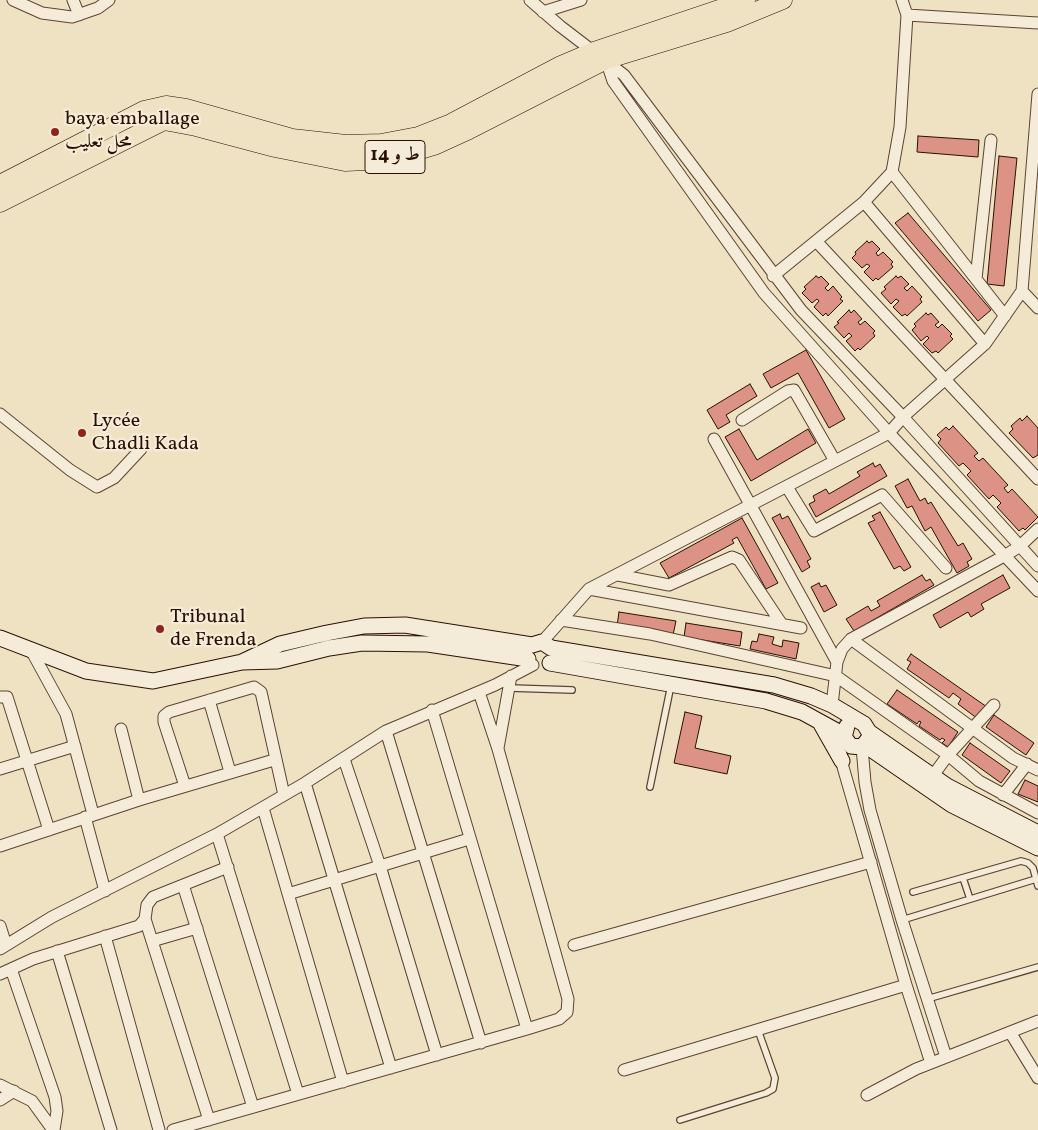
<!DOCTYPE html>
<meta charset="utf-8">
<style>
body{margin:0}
canvas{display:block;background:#eee2c3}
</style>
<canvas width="1038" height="1130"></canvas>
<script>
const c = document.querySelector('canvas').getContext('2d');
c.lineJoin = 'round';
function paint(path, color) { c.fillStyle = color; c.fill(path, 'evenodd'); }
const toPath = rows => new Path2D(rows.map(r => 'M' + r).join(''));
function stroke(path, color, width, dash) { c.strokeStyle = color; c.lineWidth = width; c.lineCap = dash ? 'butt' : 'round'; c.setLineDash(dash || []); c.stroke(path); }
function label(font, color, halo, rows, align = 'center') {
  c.font = font + ' Vollkorn,Amiri,serif'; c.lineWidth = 4.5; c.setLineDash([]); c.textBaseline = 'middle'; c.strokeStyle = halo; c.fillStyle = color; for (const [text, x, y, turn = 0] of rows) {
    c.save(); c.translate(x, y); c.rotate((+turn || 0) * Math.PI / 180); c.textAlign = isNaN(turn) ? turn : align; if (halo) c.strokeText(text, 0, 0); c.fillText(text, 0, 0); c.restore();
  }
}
const building = toPath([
 [918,136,979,140,978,157,917,152,918,136],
 [999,156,1017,158,1004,286,987,284,999,156],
 [908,213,991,310,978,321,895,223,908,213],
 [867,241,869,243,872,241,880,249,876,253,878,256,883,252,893,262,891,264,893,267,878,280,876,278,873,281,864,272,870,266,867,264,862,268,852,258,856,254,855,252,867,241],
 [816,276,819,278,821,276,829,284,825,288,828,291,833,286,842,297,840,299,843,301,828,316,826,313,823,316,814,307,819,301,817,299,812,303,802,293,806,289,804,287,816,276],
 [896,276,898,278,901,276,909,284,904,288,907,291,912,286,922,297,920,299,922,302,907,316,905,314,902,316,893,307,899,301,896,299,891,304,881,293,886,289,884,287,896,276],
 [849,310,851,313,854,310,862,319,858,322,860,325,865,321,875,331,873,333,875,336,860,350,858,348,855,351,846,341,852,336,849,333,844,338,834,327,839,323,837,322,849,310],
 [926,313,928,315,931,313,939,322,935,325,938,328,942,324,952,334,950,336,953,339,938,353,936,351,932,353,923,344,929,338,927,336,921,341,912,330,916,326,914,324,926,313],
 [806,350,845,419,829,428,798,373,771,388,763,374,806,350],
 [750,384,757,396,726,415,730,422,718,429,707,410,750,384],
 [1027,416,1038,428,1038,455,1033,458,1009,433,1013,429,1011,426,1020,418,1022,421,1027,416],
 [953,426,978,453,974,456,979,461,983,458,1008,485,1004,488,1008,493,1012,489,1038,517,1025,530,1023,528,1019,531,997,507,1001,503,993,495,989,499,967,475,971,471,963,463,959,466,938,443,941,439,937,435,946,427,949,430,953,426],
 [739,429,757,460,808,429,816,443,751,481,725,437,739,429],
 [873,463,875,467,880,464,887,476,816,517,809,504,815,501,813,496,826,489,829,494,860,476,857,472,873,463],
 [908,479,920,501,925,498,928,504,931,502,958,546,963,543,972,559,967,562,969,566,957,573,931,527,925,531,912,506,907,508,895,486,908,479],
 [880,512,911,567,904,571,900,566,894,569,868,523,875,520,872,516,880,512],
 [780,514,782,519,788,516,811,559,807,561,810,567,802,572,772,518,780,514],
 [742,518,778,583,766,589,737,537,732,540,734,543,669,578,660,563,742,518],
 [922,575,926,581,930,579,934,585,854,631,846,619,868,606,871,611,880,606,877,601,922,575],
 [1003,575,1010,588,981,604,984,609,971,617,968,612,940,628,933,615,1003,575],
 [819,583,821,587,826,585,837,605,824,612,811,587,819,583],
 [619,612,676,621,673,635,617,626,619,612],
 [686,623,742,632,740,646,684,637,686,623],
 [759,634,774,637,772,644,782,647,783,640,799,643,796,659,750,649,752,641,757,642,759,634],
 [911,654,987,707,978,719,958,704,961,699,953,693,949,698,907,669,911,662,907,660,911,654],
 [897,690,958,732,948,747,942,743,945,740,942,738,940,740,919,726,921,722,919,721,917,724,887,704,897,690],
 [685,712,702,716,695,748,731,756,727,774,674,763,685,712],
 [994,715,1034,743,1026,755,986,727,994,715],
 [970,743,1010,771,1001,783,962,755,970,743],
 [1025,780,1038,786,1038,802,1018,794,1025,780]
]);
const service = toPath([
 [510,688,572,690],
 [650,787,671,685],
 [963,878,970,899],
 [913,892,1021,861,1028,863,1033,868,1038,886],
 [902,920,1036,879],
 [927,999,1038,967],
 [680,1120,766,1093,773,1089,775,1078,758,1030]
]);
const minor = toPath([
 [13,0,42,13,72,17,98,8,109,0],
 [73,0,79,15],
 [530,0,560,26,624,75,801,310,903,417,1038,566],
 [543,12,581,0],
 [907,15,1038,23],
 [606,60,613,81,764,293,889,433,1038,591],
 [892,172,1005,316],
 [864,202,985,344],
 [816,241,1038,479],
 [773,276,864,202,892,172,900,127,907,15,902,0],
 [976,279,991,140],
 [1022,291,1038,308],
 [0,414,70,470,97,487,114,478,141,449],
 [742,420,788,391,794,390,835,461],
 [714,439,837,662],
 [787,487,814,531,882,495,946,568],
 [618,575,669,585,732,557,739,560,781,623],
 [589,589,801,628],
 [561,620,650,634,836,676,948,755,979,781,1038,813],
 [851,639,1013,758,1038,770],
 [542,642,589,589,889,433,903,417,985,344,1022,291,1038,94],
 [31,650,66,714,93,814],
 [0,697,7,697,49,830],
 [209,700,230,772],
 [832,705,837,662,842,649,851,639,1006,555,1020,546,1038,529],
 [432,710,527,1029],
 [121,729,139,800],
 [386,731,481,1043],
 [862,747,865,782,870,810,902,920,946,1057],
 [498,748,511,676],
 [841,754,843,767,906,985,931,1063],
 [344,759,380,866,437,1055],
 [0,769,75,746],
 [932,777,948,755,994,705],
 [305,783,391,1068],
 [185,786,164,722,164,716,169,712,254,687,261,692,284,795],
 [1003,795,1027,764],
 [263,808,343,1082],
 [85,817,105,891],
 [217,834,298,1094],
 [0,846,139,800,274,760],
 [183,885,253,1107],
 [288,894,469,839],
 [145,919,209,1120],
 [0,926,6,945],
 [105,936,159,1130],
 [152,941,197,928],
 [574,945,871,862],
 [0,949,52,917,217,834,305,783,386,731,495,685,533,665],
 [57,951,111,1130],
 [11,969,55,1097,57,1111,54,1130],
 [0,974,33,959,139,926,145,919,147,905,153,897,228,867],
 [1010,1032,1038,1078],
 [624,1070,906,985],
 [0,1085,32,1101,53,1130],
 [867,1095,916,1069,1038,1021],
 [0,1100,14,1091],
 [173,1130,527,1029,559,1019,567,1012,568,999,498,749,479,692]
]);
const secondary = toPath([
 [0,638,86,671,153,681,242,662,277,661,329,648,362,643,428,644,528,659],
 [242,662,280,644,327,633,364,626,405,625,532,645,542,642,551,648,774,685,811,696,832,705,864,724,869,732,947,786,1038,833],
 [550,663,766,701,802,712,844,735],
 [821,724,842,761],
 [847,726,844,737,851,746,862,747,869,738],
 [865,745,952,805,1038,848]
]);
const primary = toPath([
 [0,184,144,110,166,105,186,108,292,138,346,144,381,143,418,136,451,123,561,65,594,51,746,0],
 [0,203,164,121,196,127,275,148,345,162,388,160,434,146,469,130,606,60,727,23,783,0]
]);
const markers = [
 [55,132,5,"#8f2418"],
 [82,433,5,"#8f2418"],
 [160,629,5,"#8f2418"]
];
const shields = [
 [395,157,60]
];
const shieldNames = [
 ["ط و 14",395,157]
];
const poiNames = [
 ["baya emballage",65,120],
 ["محل تعليب",65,143],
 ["Lycée",92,422],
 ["Chadli Kada",92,445],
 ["Tribunal",170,618],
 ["de Frenda",170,641]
];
paint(building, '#dc9386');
stroke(building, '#2a1000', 1);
stroke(service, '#5b4431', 8);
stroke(minor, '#5b4431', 13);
stroke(secondary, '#2a1000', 17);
stroke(primary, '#2a1000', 19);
stroke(service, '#f4ecd8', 5.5);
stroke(minor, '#f4ecd8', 11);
stroke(secondary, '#f4ecd8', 15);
stroke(primary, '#eee2c3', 18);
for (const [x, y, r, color] of markers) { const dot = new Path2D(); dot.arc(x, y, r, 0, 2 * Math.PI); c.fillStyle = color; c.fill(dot); stroke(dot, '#f4ecd8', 2); }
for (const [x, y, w] of shields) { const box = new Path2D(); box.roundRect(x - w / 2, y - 16.5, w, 33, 4); c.fillStyle = '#f4ecd8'; c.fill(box); stroke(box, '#2a1000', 1); }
label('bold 19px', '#2a1000', null, shieldNames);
label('20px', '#2a1000', '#f4ecd8', poiNames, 'left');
</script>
